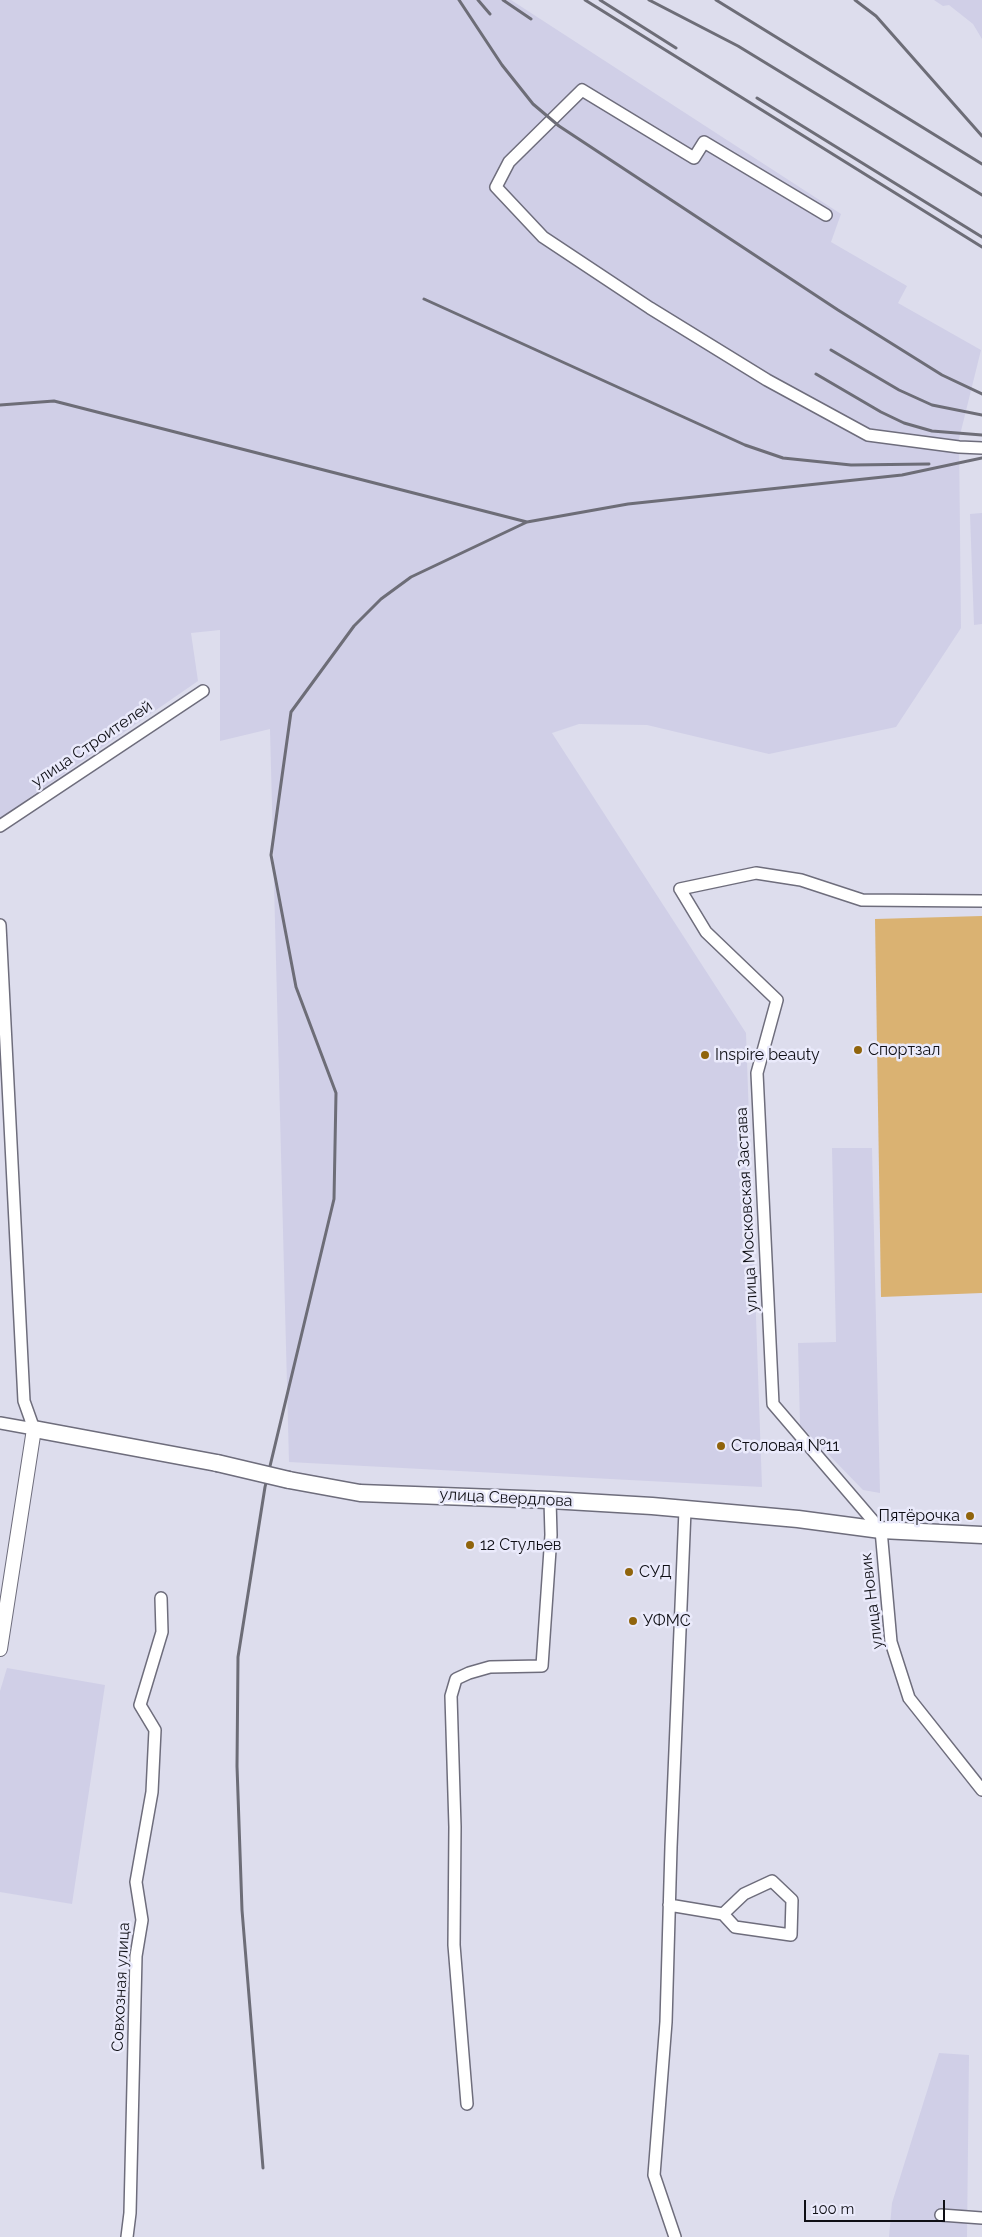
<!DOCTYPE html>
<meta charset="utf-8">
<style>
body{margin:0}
#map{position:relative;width:982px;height:2237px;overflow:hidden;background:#dddded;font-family:Raleway,sans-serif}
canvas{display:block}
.scale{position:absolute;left:804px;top:2200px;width:141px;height:22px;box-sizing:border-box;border:2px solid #0f0f15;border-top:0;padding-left:6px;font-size:15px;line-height:18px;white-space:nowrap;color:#0f0f15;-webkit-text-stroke:4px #eaeafb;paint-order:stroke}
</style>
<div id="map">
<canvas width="982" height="2237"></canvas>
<div class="scale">100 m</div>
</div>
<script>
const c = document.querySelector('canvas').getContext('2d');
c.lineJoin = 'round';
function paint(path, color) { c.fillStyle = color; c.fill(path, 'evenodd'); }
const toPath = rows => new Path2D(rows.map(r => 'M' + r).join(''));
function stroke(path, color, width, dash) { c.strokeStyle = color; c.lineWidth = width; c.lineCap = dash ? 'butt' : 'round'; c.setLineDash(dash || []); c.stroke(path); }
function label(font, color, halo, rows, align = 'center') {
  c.font = font + ' Raleway,sans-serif'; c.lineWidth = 5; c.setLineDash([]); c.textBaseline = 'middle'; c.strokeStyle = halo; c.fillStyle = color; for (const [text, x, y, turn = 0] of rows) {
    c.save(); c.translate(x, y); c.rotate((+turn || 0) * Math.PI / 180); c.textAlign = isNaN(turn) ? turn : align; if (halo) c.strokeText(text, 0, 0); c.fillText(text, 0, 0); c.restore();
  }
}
const built = toPath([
 [0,0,511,0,841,214,831,242,907,286,898,303,981,350,959,439,961,628,896,727,769,754,647,725,579,724,552,733,746,1033,762,1487,289,1462,270,729,220,741,220,630,191,633,198,681,0,818],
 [934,0,982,0,982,39,973,24,949,5,943,6],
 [982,513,982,624,974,625,970,514],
 [832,1148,872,1148,880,1493,863,1490,800,1425,798,1343,836,1342],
 [7,1668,105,1685,72,1904,0,1892,0,1691],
 [939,2053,969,2055,967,2237,889,2237,892,2203]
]);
const green = toPath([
 [982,916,982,1293,881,1297,875,919]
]);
const minor = toPath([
 [826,215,704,142,694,158,582,90,509,162,496,187,543,237,650,308,767,380,868,435,959,447,982,448],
 [0,826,203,691],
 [982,901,862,900,801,880,756,873,680,889,706,932,777,1000,757,1073,773,1404,881,1530,891,1642,909,1698,982,1790],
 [0,925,24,1401,34,1429,0,1423],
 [669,1905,723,1914,744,1894,772,1881,792,1900,791,1935,735,1927,723,1914],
 [467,2104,454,1945,455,1827,451,1696,456,1679,469,1673,490,1667,542,1666,551,1535,550,1500],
 [941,2215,982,2218],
 [127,2237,130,2213,136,1956,142,1920,136,1882,152,1792,155,1730,140,1705,162,1632,161,1598],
 [675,2237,654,2175,666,2022,671,1847,685,1510]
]);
const tertiary = toPath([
 [0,1649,34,1429]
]);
const secondary = toPath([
 [34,1429,217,1463],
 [289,1480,360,1493,550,1500,652,1506,798,1519,881,1530,982,1535]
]);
const rail = toPath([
 [459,0,502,65,533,104,559,126,838,310,942,375,982,394],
 [478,0,490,14],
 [503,0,531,19],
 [585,0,982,247],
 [600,0,676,48],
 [649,0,738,46,982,195],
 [716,0,982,164],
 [855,0,876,16,982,136],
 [757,98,982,237],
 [424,299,745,445,783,458,851,465,929,464],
 [831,350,899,390,932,405,982,415],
 [816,374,881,412,904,423,932,431,982,435],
 [0,405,54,401,527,522],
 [263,2168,242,1910,237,1766,238,1657,265,1487,334,1199,336,1093,296,987,271,855,291,712,354,626,381,599,411,577,527,522,628,504,902,475,982,458]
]);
const secondaryBridge = toPath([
 [217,1463,289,1480]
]);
const markers = [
 [858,1050,5,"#90640c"],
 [705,1055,5,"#90640c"],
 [721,1446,5,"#90640c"],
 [970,1516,5,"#90640c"],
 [470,1545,5,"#90640c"],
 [629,1572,5,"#90640c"],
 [633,1621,5,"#90640c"]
];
const streetNames = [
 ["улица Строителей",92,744,-34],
 ["улица Московская Застава",747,1210,-93],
 ["улица Свердлова",506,1498,3],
 ["улица Новик",872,1601,-97],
 ["Совхозная улица",121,1987,-87]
];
const poiNames = [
 ["Спортзал",868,1050],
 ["Inspire beauty",715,1055],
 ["Столовая №11",731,1446],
 ["Пятёрочка",960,1516,"right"],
 ["12 Стульев",480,1545],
 ["СУД",639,1572],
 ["УФМС",643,1621]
];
paint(built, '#d0cfe7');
paint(green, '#dab272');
stroke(minor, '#6e6d7c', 14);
stroke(tertiary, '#6e6d7c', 16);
stroke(secondary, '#6e6d7c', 19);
stroke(minor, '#fff', 11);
stroke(tertiary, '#fff', 14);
stroke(secondary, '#fff', 16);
stroke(rail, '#6d6d77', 3);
stroke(secondaryBridge, '#6e6d7c', 19, []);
stroke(secondaryBridge, '#fff', 16);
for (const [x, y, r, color] of markers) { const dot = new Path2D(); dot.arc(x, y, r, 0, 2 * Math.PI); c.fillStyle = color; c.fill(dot); stroke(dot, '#eaeafb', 2); }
label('16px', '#0f0f15', '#eaeafb', streetNames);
label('16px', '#0f0f15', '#eaeafb', poiNames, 'left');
</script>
